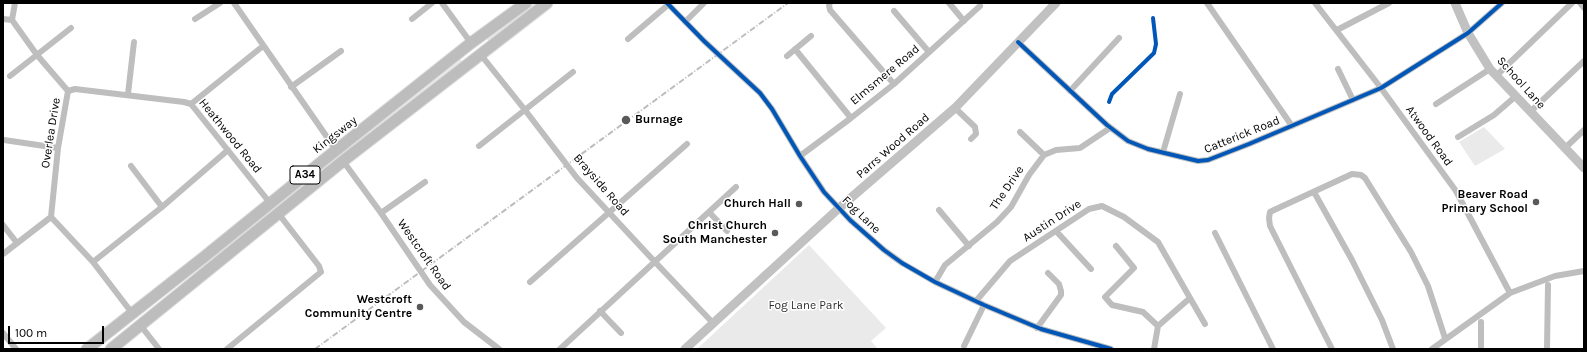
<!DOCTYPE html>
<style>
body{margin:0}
#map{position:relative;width:1587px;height:352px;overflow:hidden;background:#fff;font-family:Karla,sans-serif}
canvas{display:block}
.frame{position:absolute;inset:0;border:4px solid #000;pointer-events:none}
.scale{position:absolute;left:8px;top:326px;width:96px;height:18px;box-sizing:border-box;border:2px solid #000;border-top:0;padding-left:5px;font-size:12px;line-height:14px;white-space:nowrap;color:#000;-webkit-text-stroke:3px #fff;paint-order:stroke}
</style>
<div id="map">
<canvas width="1587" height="352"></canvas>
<div class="frame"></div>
<div class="scale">100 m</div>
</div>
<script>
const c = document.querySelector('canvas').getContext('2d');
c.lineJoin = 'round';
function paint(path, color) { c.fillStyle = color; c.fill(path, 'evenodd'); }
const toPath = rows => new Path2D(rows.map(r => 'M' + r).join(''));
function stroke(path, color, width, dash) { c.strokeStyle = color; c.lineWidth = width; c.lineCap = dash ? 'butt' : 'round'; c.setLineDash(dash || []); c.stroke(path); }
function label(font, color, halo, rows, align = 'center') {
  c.font = font + ' Karla,sans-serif'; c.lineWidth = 3; c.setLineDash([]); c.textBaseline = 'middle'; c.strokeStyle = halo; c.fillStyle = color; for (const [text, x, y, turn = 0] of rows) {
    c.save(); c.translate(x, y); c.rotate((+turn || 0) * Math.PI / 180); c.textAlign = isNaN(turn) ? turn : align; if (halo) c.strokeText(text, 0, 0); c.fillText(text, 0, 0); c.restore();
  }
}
const green = toPath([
 [533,3,540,3,489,42,487,39],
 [461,59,463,63,360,144,357,141],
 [1484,127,1505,149,1475,166,1459,142],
 [809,245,886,328,871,341,878,349,697,349]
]);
const street = toPath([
 [234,3,336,150],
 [442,3,471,43],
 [667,3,704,41,760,93,772,109,800,156,824,192,850,220,884,250,902,263,935,282,984,305,1041,329,1111,349],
 [830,3,829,5,830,10,894,84],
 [949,3,964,21],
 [1207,3,1292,126],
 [1315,3,1381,88,1456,191,1510,293],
 [1580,3,1584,8],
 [894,11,929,52],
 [3,19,12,20,37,55,68,91,58,148,51,217,3,254],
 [195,19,220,3],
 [412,19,432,3],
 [12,20,15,3],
 [685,22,704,3],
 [1337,30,1389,3],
 [628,39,669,4],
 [1018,42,1107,125,1128,141,1148,149,1198,161,1208,160,1249,144,1381,88,1468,33,1502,3],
 [795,49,851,118],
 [481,55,525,110,577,178,655,262,713,323],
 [787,56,811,36],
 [1338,69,1353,100],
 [10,76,71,28],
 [1496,76,1572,3],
 [291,87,341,51],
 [68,91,75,89,184,102,191,104,270,203],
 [1070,91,1119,38],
 [128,94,134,42],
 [191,104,263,46],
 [1436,104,1490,69],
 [955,108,975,127,976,134,971,139],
 [1530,112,1584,61],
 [1020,132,1044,155],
 [1458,137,1494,115,1516,96],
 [4,140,58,148],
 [479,146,573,72],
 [1565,148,1584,130],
 [1163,152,1180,94],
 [800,156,851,118,894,84,980,6],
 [343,161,381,213,430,285,464,322,499,349],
 [131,166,162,207],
 [1314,192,1352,260,1382,320,1393,349],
 [939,210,969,246],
 [709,212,727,231],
 [381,213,425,182],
 [51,217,93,262,132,313],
 [3,225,17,243],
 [1056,231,1091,269],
 [1215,233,1273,349],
 [1116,246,1134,268,1105,297,1112,305,1143,312,1158,326],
 [93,262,162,207,228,150],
 [530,282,687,144],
 [935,282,945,265,997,222,1011,207,1029,175,1044,155,1056,150,1080,148,1110,128],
 [1190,298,1205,324],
 [976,301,1010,261,1089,209,1102,206,1124,217,1158,242,1190,298,1158,326,1154,349],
 [600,311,621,333],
 [1481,322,1481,349],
 [141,326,159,349],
 [1037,328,1061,295,1061,291,1059,284,1048,273],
 [3,333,16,349],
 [964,346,984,305],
 [227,349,321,272,319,266,278,213],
 [560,349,736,187],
 [1332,349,1270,226,1269,218,1270,212,1274,210,1352,174,1361,175,1365,178,1411,252,1428,286,1445,338],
 [1432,349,1510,293,1555,276,1584,271],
 [1547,349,1548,285]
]);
const secondary = toPath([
 [1455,3,1468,33,1490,69,1584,168],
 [685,349,838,209,955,108,1056,3]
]);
const highway = toPath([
 [87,349,204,257,325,159,471,43,526,3],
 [111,349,343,161,547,3]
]);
const rail = toPath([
 [315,349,788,3]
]);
const cycleway = toPath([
 [667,3,704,41,760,93,772,109,800,156,824,192,850,220,884,250,902,263,935,282,984,305,1041,329,1111,349],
 [1018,42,1107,125,1128,141,1148,149,1198,161,1208,160,1249,144,1381,88,1468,33,1502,3],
 [1109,102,1112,94,1154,53,1156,44,1153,18]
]);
const markers = [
 [626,120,5,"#595959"],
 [1536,202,4,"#595959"],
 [799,204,4,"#595959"],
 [775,233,4,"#595959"],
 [420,307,4,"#595959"]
];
const shields = [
 [305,175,30]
];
const shieldNames = [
 ["A34",305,175]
];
const streetNames = [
 ["Elmsmere Road",885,75,-40],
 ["School Lane",1521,83,48],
 ["Overlea Drive",51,133,-81],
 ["Kingsway",335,135,-38],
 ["Catterick Road",1242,135,-22],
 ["Heathwood Road",230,136,51],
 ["Atwood Road",1429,136,54],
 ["Parrs Wood Road",893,146,-41],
 ["Brayside Road",601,185,49],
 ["The Drive",1007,188,-56],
 ["Fog Lane",861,215,44],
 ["Austin Drive",1052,221,-33],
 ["Westcroft Road",424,255,55]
];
const poiNames = [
 ["Burnage",635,120,"left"],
 ["Beaver Road",1528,195],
 ["Primary School",1528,209],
 ["Church Hall",791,204],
 ["Christ Church",767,226],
 ["South Manchester",767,240],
 ["Westcroft",412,300],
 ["Community Centre",412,314]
];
const parkNames = [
 ["Fog Lane Park",806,306]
];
paint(green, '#eaeaea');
stroke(highway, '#dbdbdb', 13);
stroke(street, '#bebebe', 6);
stroke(secondary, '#c1c1c1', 9);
stroke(highway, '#bdbdbd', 11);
stroke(rail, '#bdbdbd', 2, [6, 2, 1, 2]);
stroke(cycleway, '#0057b8', 4);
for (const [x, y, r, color] of markers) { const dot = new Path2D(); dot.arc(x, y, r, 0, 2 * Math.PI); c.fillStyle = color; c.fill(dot); stroke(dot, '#fff', 1.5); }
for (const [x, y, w] of shields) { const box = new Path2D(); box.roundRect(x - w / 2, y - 9, w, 18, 3); c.fillStyle = '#fff'; c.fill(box); stroke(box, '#000', 1); }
label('bold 11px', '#000', null, shieldNames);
label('12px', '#000', '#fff', streetNames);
label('bold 12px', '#000', '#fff', poiNames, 'right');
label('12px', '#2f2f2f', '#fff', parkNames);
</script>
